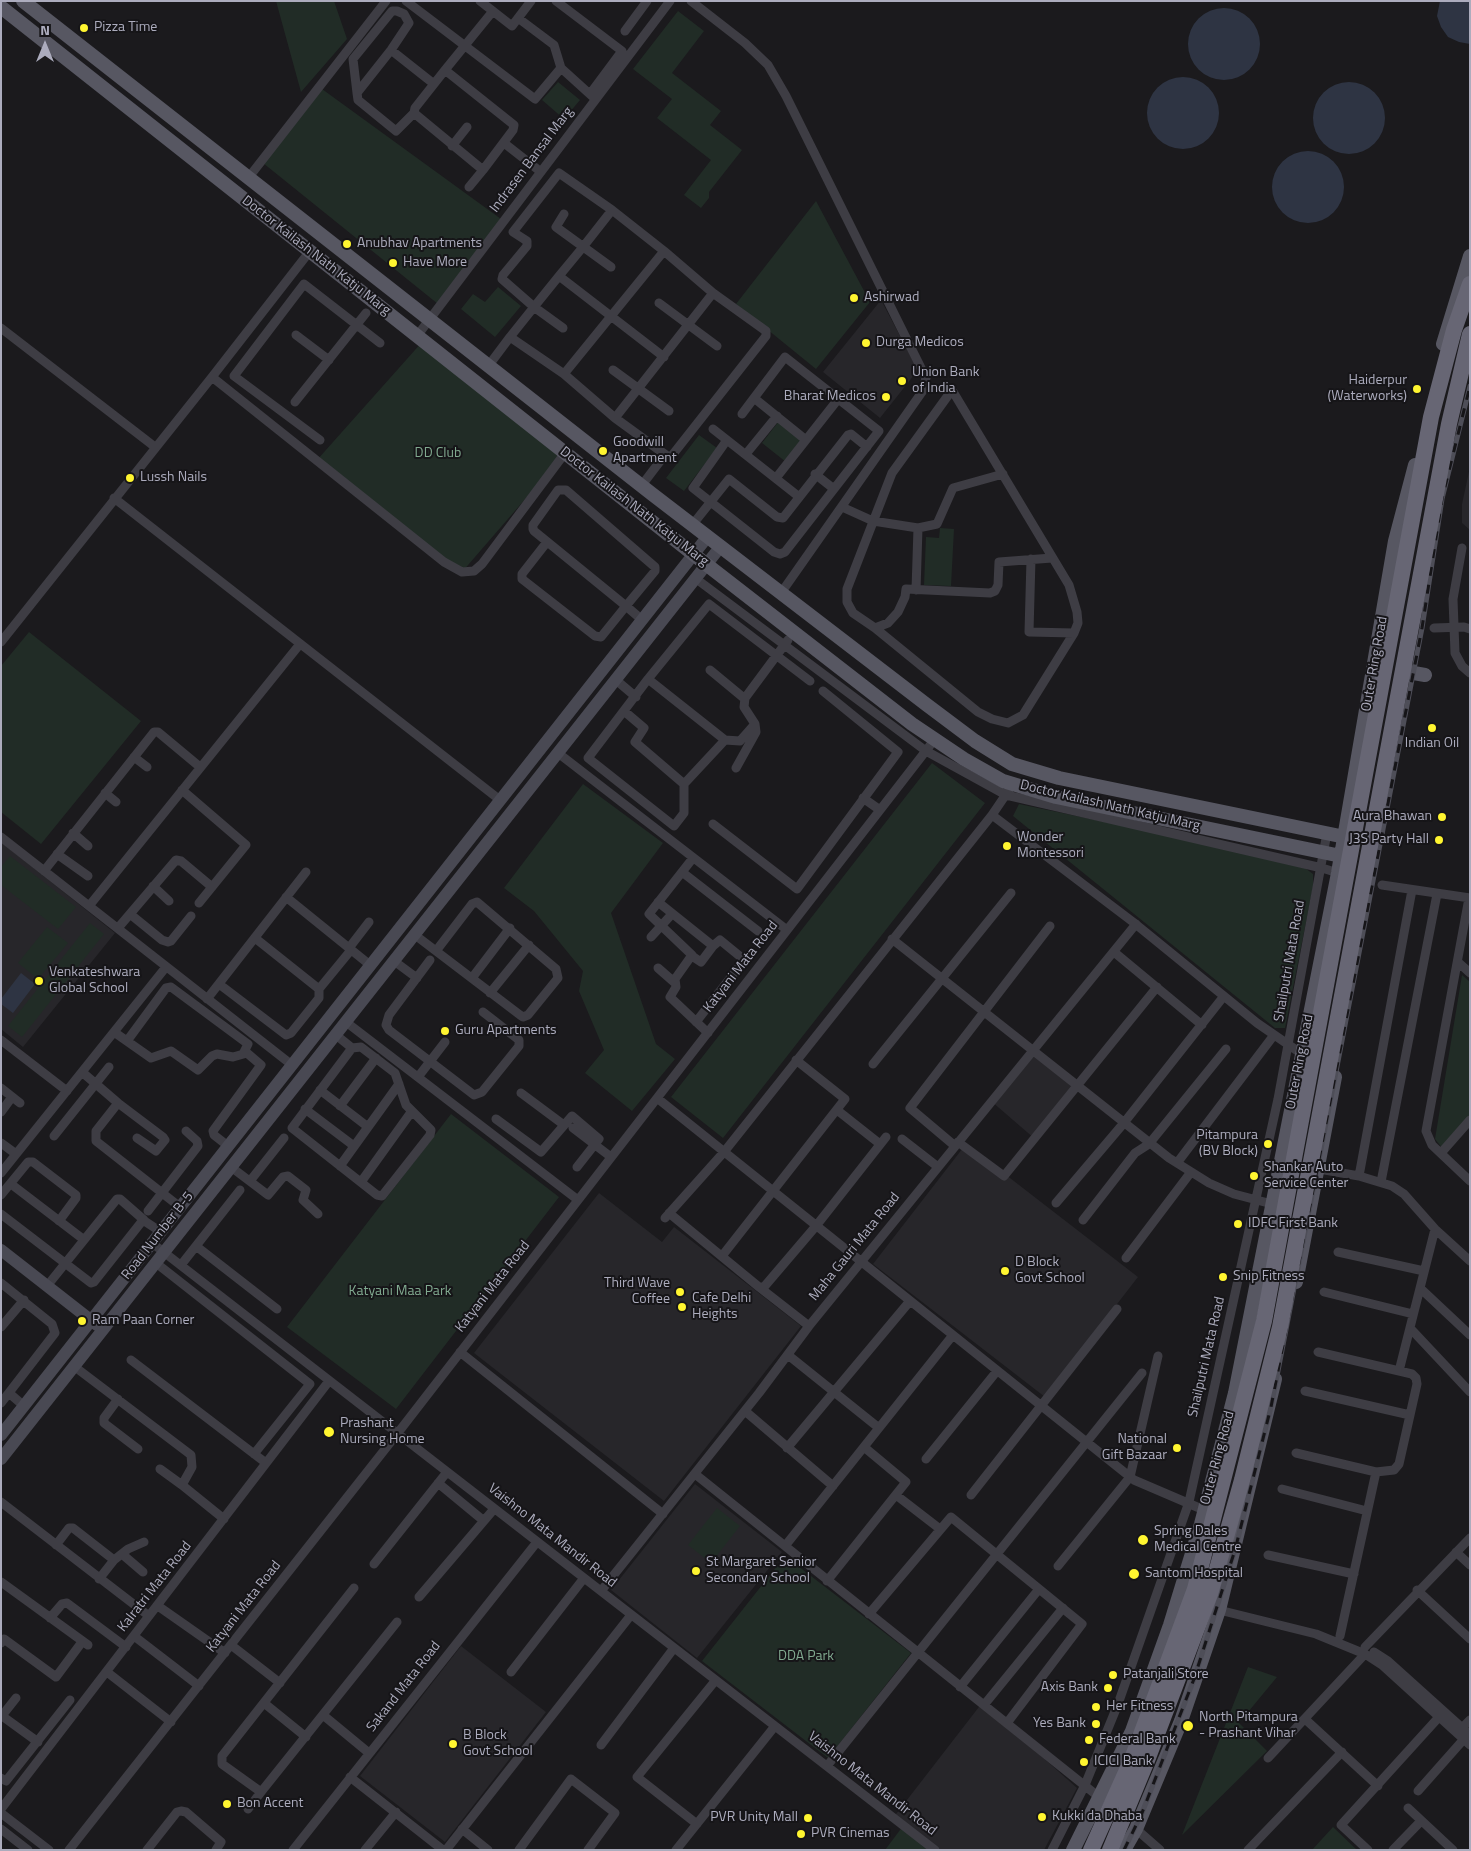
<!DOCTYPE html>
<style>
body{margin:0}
#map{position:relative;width:1471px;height:1851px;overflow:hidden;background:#1b1a1d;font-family:"Titillium Web",sans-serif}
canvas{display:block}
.frame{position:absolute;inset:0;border:2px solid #acacbd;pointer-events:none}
.north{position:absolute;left:20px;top:20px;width:50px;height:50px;-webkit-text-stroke:4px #161518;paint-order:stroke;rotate:0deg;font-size:14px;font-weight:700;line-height:20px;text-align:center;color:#acacbd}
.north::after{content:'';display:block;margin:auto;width:18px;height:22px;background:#acacbd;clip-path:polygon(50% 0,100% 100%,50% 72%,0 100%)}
</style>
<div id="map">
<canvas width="1471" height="1851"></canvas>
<div class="frame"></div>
<div class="north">N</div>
</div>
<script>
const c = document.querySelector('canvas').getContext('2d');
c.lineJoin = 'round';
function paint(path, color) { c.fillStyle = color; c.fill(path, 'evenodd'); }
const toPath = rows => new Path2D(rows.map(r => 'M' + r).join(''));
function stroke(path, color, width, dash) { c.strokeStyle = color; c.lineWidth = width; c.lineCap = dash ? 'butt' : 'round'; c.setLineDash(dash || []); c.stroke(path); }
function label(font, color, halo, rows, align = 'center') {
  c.font = font + ' "Titillium Web",sans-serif'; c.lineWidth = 4; c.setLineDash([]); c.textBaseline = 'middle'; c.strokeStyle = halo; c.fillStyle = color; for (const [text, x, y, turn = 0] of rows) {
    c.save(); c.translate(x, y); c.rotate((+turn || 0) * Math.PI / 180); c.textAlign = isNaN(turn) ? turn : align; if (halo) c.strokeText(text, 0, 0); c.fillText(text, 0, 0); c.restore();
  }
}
const built = toPath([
 [881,300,918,370,880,418,823,372],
 [1470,467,1470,530,1462,523,1462,504],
 [1,842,115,933,23,1047,1,1029],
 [1034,1053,1076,1086,1035,1139,991,1101],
 [966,1144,1138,1277,1045,1397,873,1264],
 [599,1193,662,1242,674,1227,801,1326,664,1501,474,1353],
 [695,1484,782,1552,697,1658,611,1590],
 [461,1646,546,1712,445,1842,360,1776],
 [982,1703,1077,1788,1044,1850,938,1850,893,1818]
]);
const green = toPath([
 [276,1,334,1,347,39,301,92],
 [678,11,704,31,672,73,721,111,710,125,742,150,709,192,709,198,701,208,684,195,711,160,657,118,672,99,633,69],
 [558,82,580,100,564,119,542,100],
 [322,89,501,219,438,304,263,163],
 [816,201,870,302,816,369,736,304],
 [498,287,521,306,495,337,461,309,473,294,485,302],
 [423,341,565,453,462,572,317,460],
 [779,421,804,440,786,462,762,443],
 [699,435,717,448,684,491,666,478],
 [940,528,954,529,951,586,924,585,926,537,939,538],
 [29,632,141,721,41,844,1,812,1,666],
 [932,763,985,803,723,1138,671,1097],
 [583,784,663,843,611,913,656,1044,675,1059,632,1111,585,1073,604,1050,579,991,583,971,534,911,504,888],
 [1019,804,1297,862,1313,874,1313,887,1285,1028,1275,1028,1013,816],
 [10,856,76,907,58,929,1,885,1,867],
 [90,923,104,934,22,1037,8,1026],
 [47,927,68,943,38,979,18,963],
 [1462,975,1470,982,1470,1119,1443,1149,1435,1139],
 [451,1114,559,1197,396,1409,287,1327],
 [717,1508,740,1526,711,1563,688,1545],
 [785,1556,911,1653,828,1758,702,1661],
 [1248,1667,1277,1677,1239,1723,1267,1751,1182,1835],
 [903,1826,935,1850,885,1850],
 [1333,1827,1357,1850,1312,1850]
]);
const water = toPath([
 [1440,1,1470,1,1470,44,1459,42,1448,37,1441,27,1437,16],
 '1188 44a36 36 0 1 1 72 0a36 36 0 1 1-72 0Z',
 '1147 113a36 36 0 1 1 72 0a36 36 0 1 1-72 0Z',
 '1313 118a36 36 0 1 1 72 0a36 36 0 1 1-72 0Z',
 '1272 187a36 36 0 1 1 72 0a36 36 0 1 1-72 0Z',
 [21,973,35,984,13,1013,1,1004,1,999]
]);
const street = toPath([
 [406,1,535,99,561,68],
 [480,1,512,26,531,1],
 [556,1,622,51,590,94],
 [691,1,745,43,768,65,786,96,926,378,922,392,781,593],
 [518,18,554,45,561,68,593,97],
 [625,31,647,1],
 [391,50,434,84],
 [445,70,514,125,513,130,483,170,414,113,415,108,445,70,493,11],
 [357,93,391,50,409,23,404,14,397,11,392,11,353,59,357,93,358,100,396,131,414,113],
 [504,143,541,172],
 [452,146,467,127],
 [249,177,386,1],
 [469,187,483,170],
 [564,214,556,227,611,267],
 [559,276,664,357],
 [659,303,717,346],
 [1,328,155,447],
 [563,328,534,307,502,279,503,275,527,246,527,241,513,232,559,173,612,210,664,251,713,293,766,331,766,336,670,458,615,418,564,374,510,337,534,307,559,276,583,247,612,210],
 [296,335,329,360],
 [417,336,670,1],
 [489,365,510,337],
 [613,370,669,411],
 [564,374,664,251],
 [212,377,444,562,462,572,474,571,482,564,565,453],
 [952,390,1069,585,1077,612,1078,623,1074,633,1023,715,1008,723,992,719,978,712,875,628,853,613,847,602,847,589,892,473,952,390],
 [295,402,366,313],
 [742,414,754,398],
 [615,418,713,293],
 [713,429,798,496],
 [320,440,234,376,304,284,380,343],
 [727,440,693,488,774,552,780,554,785,552,879,431,785,357,754,398,806,440],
 [746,454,777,416],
 [815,474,834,489],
 [776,478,839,398],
 [642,485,664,456],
 [114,498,500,800],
 [842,507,873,521,918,528,916,590],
 [693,524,729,479,777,517,783,518,848,435,851,434,867,447],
 [918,528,937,524,953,488,1003,474],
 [547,542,522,574,522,579,595,636,601,637,626,606,655,571,655,567,566,490,558,490,533,525,533,529,534,531,626,606,641,619],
 [1462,548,1453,599,1455,653,1462,666,1470,673],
 [1031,559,1029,632,1074,633],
 [695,578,926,751,1006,795,1322,868,1338,873],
 [875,628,888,623,898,612,905,597,906,589,990,593,995,591,998,585,999,562,1052,558],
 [1434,628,1464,627,1470,629],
 [1,642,212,377,310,251],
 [710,670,745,699],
 [648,679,588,758,674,826,684,813,684,784,725,740],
 [616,680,636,697],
 [624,711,644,728,635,742,684,784],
 [755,724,740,741,725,740,648,679,709,604,810,681],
 [558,753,787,930],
 [134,757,147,767],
 [736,768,756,732,755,724,744,707,745,698,788,640],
 [182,790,246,845,199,903],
 [105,793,116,802],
 [863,798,880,810],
 [992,815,1133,922,1257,1023,1302,1054],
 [713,824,797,889,898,752,823,691],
 [73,833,88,846],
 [1,837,292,1065],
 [57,854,88,876],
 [693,858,649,914,692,955,675,979,676,987,670,997,708,1033],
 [44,871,154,732,158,732,200,767],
 [682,872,758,931],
 [1382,885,1470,898],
 [153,886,169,901],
 [286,897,370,965],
 [1469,898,1426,1131,1432,1145,1470,1181],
 [658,902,713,946,720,940,742,958,742,963,696,1022],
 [89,906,300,644],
 [130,914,162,940,168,942,171,941,191,916],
 [118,928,176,860,181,861,212,887],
 [415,935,520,1015,523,1017,528,1015,558,978,556,969,477,902,472,904,436,951],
 [651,937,672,914],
 [892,939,1169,1158,1209,1183,1234,1194,1272,1204],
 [349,948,369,922],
 [1114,952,1202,1025],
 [692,956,701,962,713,946],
 [430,960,389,1015,386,1025,389,1030,474,1095,482,1092,519,1046,519,1040,483,1012],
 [394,961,417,978],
 [1459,963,1470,973],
 [658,968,674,982],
 [472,978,510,928],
 [219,984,286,1035,291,1033,319,998,319,989,255,938],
 [319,989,351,950],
 [490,993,529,945],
 [207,999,306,872],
 [346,1022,578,1200],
 [114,1032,151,1058,171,1051,198,1070,212,1056,217,1054,233,1057,247,1053,261,1065,213,1131,214,1135,228,1146],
 [336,1035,352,1048,292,1128,377,1195,382,1196,430,1135,431,1130,406,1105,395,1073,361,1047,352,1048],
 [1,1040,67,1091],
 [127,1041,166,988,171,987,248,1044,244,1052],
 [873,1064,1011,893],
 [82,1072,118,1103,96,1131,96,1141,180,1207],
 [418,1077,445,1042],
 [1,1088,20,1103],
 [320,1090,368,1127],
 [521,1093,564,1125],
 [657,1098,1134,1480,1204,1510],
 [118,1103,163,1137,165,1140,156,1151,137,1138],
 [340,1106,376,1058],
 [305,1109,354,1146],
 [837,1110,880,1144],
 [1,1112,12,1097],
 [496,1119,541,1152,572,1116,599,1139,577,1167],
 [573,1128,611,1157],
 [54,1136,109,1067],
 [902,1139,938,1167],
 [958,1142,1004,1176,1157,987],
 [1,1143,16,1154],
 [955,1146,910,1108,1050,926],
 [1441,1153,1470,1120],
 [1177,1163,1274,1035],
 [340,1166,399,1084],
 [231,1167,268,1195,283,1177,288,1176,306,1190,303,1200,318,1214],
 [1319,1169,1359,1176,1392,1186,1404,1194,1435,1229,1470,1261],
 [1,1173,166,967],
 [1359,1176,1412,890],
 [250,1181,284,1138],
 [361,1182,412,1111],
 [1381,1182,1437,894],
 [11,1184,83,1239],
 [1,1195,28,1162,33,1162,76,1195,76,1198,59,1221],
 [1056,1203,1123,1124,1224,996],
 [148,1211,198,1146,197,1141,186,1131],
 [669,1213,759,1287,764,1287,816,1226,886,1137],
 [1,1214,91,1283,94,1282,143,1220,161,1232],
 [665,1218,724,1152,992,815,1009,790],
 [1083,1220,1135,1153,1149,1144,1226,1049],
 [152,1243,935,1850],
 [196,1246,277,1309],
 [1338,1252,1424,1271],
 [722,1256,845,1099,796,1060],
 [1126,1258,1191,1172],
 [156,1263,310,1384,254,1454],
 [181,1265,240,1190],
 [1,1283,52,1324,55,1333,1,1403],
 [47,1286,117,1199,120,1199,144,1220],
 [759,1287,809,1326],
 [1420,1288,1470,1335],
 [1324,1292,1413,1314],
 [1,1327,24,1300],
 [1410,1328,1470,1392],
 [460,1352,663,1514],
 [788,1355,879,1428],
 [131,1360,266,1463],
 [75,1367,191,1455,192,1467,182,1485,224,1519],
 [1399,1371,1435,1229],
 [1305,1391,1410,1415],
 [9,1393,24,1406],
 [118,1399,104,1418,104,1423,138,1449],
 [745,1411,833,1486],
 [787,1448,910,1301],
 [1296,1453,1376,1472,1394,1470,1399,1464,1417,1384,1416,1378,1412,1374,1318,1352],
 [926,1459,997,1371],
 [160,1469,182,1485],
 [695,1474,1099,1797],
 [438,1483,484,1521],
 [1282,1489,1367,1511],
 [896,1495,940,1529],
 [971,1495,1117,1309],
 [1,1502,149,1616],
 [56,1545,69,1528,73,1528,114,1560],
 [785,1546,953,1335],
 [1456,1552,1470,1565],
 [122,1554,143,1572],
 [1268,1555,1354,1574],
 [374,1564,447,1472],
 [1058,1566,1130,1477,1158,1356],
 [99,1579,114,1560,128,1549,144,1542],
 [827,1581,906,1482,864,1447],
 [1,1582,88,1645],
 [354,1588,222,1756,222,1764,261,1792,397,1622],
 [1417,1590,1470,1639],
 [601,1591,759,1393,809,1326,1136,924],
 [419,1597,494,1509],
 [158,1606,225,1653],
 [1219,1610,1316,1634,1365,1654,1382,1665,1470,1745],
 [869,1614,951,1517,1082,1624,1007,1723],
 [50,1618,62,1604,67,1603,126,1647],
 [134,1636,199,1686],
 [1340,1636,1376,1472],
 [1,1643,4,1639,56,1677,82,1642],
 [231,1645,280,1683],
 [1365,1647,1470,1538],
 [1374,1652,1388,1661,1470,1735],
 [107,1672,171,1722],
 [511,1672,584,1578],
 [960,1687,1039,1589],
 [264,1703,306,1737],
 [984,1705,1063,1608],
 [323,1715,369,1753],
 [2,1716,38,1742],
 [1,1717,16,1698],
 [1305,1719,1378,1786],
 [1462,1728,1470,1720],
 [601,1745,674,1648],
 [1268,1758,1365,1654],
 [827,1766,1142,1373],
 [350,1777,443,1850],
 [1,1778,6,1781,70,1700],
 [1418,1791,1464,1739],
 [1408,1808,1453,1850],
 [1,1809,329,1381],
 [248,1809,261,1792],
 [1,1813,49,1850],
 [697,1824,637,1777,715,1681],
 [1,1829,28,1850],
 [462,1829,488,1850],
 [1136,1829,1160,1850],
 [69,1850,397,1434,935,739],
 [147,1850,177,1812,181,1811,186,1812,221,1842,216,1850],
 [293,1850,537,1542],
 [365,1850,396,1812],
 [446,1850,631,1615],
 [519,1850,571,1779,615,1813,588,1850],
 [676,1850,775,1726],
 [1052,1850,1085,1785,1118,1704,1189,1502,1278,1099,1327,833],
 [1248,1850,1342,1752],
 [1368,1850,1341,1825,1439,1717],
 [1393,1850,1421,1821]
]);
const secondary = toPath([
 [1,1250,97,1325],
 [1,1435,708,536],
 [1,1459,721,546]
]);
const primary = toPath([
 [23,1,652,494,927,705,975,741,1012,764,1059,778,1345,837],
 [1,7,693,554,912,724,964,759,1003,781,1056,797,1341,856],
 [1443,344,1470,256],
 [1408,672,1425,675],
 [1296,1282,1335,1077],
 [1073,1850,1132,1731,1170,1625,1201,1524,1235,1393,1338,873,1395,541,1415,465],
 [1124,1850,1136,1829,1181,1721,1219,1610,1275,1379]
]);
const rail = toPath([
 [1124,1850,1142,1813,1194,1679,1235,1550,1271,1407,1422,628,1442,499,1470,386]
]);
const highwayBridge = toPath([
 [1091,1850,1132,1759,1195,1589,1264,1321,1431,417,1454,330,1470,284],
 [1110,1850,1146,1763,1210,1594,1242,1480,1280,1327,1449,424,1470,334]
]);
const markers = [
 [84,28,5,"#fff530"],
 [347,244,5,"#fff530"],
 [393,263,5,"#fff530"],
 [854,298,5,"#fff530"],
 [866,343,5,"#fff530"],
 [902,381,5,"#fff530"],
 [1417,389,5,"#fff530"],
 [886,397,5,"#fff530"],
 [603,451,5,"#fff530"],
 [130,478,5,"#fff530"],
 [1432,728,5,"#fff530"],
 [1442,817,5,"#fff530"],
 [1439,840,5,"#fff530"],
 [1007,846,5,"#fff530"],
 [39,981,5,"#fff530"],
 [445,1031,5,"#fff530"],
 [1268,1144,5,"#fff530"],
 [1254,1176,5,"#fff530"],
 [1238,1224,5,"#fff530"],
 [1005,1271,5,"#fff530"],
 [1223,1277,5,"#fff530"],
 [680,1292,5,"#fff530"],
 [682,1307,5,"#fff530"],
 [82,1321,5,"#fff530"],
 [329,1432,6,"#fff530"],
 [1177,1448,5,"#fff530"],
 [1143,1540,6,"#fff530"],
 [696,1571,5,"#fff530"],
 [1134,1574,6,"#fff530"],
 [1113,1675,5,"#fff530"],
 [1108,1688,5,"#fff530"],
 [1096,1707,5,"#fff530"],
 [1096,1724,5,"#fff530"],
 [1188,1726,6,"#fff530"],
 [1089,1740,5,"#fff530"],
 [453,1744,5,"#fff530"],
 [1084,1762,5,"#fff530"],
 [227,1804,5,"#fff530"],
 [1042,1817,5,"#fff530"],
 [808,1818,5,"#fff530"],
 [801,1834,5,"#fff530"]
];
const poiNames = [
 ["Pizza Time",94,28],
 ["Anubhav Apartments",357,244],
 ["Have More",403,263],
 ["Ashirwad",864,298],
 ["Durga Medicos",876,343],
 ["Union Bank",912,373],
 ["of India",912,389],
 ["Haiderpur",1407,381,"right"],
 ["(Waterworks)",1407,397,"right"],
 ["Bharat Medicos",876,397,"right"],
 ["Goodwill",613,443],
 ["Apartment",613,459],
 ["Lussh Nails",140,478],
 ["Indian Oil",1432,744,"center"],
 ["Aura Bhawan",1432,817,"right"],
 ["Wonder",1017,838],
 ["Montessori",1017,854],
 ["J3S Party Hall",1429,840,"right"],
 ["Venkateshwara",49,973],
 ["Global School",49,989],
 ["Guru Apartments",455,1031],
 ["Pitampura",1258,1136,"right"],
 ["(BV Block)",1258,1152,"right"],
 ["Shankar Auto",1264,1168],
 ["Service Center",1264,1184],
 ["IDFC First Bank",1248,1224],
 ["D Block",1015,1263],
 ["Govt School",1015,1279],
 ["Snip Fitness",1233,1277],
 ["Third Wave",670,1284,"right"],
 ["Coffee",670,1300,"right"],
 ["Cafe Delhi",692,1299],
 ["Heights",692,1315],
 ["Ram Paan Corner",92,1321],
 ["Prashant",340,1424],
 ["Nursing Home",340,1440],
 ["National",1167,1440,"right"],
 ["Gift Bazaar",1167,1456,"right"],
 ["Spring Dales",1154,1532],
 ["Medical Centre",1154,1548],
 ["St Margaret Senior",706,1563],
 ["Secondary School",706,1579],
 ["Santom Hospital",1145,1574],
 ["Patanjali Store",1123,1675],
 ["Axis Bank",1098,1688,"right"],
 ["Her Fitness",1106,1707],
 ["North Pitampura",1199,1718],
 ["- Prashant Vihar",1199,1734],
 ["Yes Bank",1086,1724,"right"],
 ["B Block",463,1736],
 ["Govt School",463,1752],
 ["Federal Bank",1099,1740],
 ["ICICI Bank",1094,1762],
 ["Bon Accent",237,1804],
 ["Kukki da Dhaba",1052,1817],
 ["PVR Unity Mall",798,1818,"right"],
 ["PVR Cinemas",811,1834]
];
const streetNames = [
 ["Indrasen Bansal Marg",532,160,-53],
 ["Doctor Kailash Nath Katju Marg",316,256,38],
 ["Doctor Kailash Nath Katju Marg",634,507,38],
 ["Outer Ring Road",1375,664,-80],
 ["Doctor Kailash Nath Katju Marg",1110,806,13],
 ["Shailputri Mata Road",1290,961,-80],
 ["Katyani Mata Road",741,967,-52],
 ["Outer Ring Road",1300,1062,-79],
 ["Road Number B-5",158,1236,-52],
 ["Maha Gauri Mata Road",855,1247,-51],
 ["Katyani Mata Road",493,1287,-52],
 ["Shailputri Mata Road",1207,1357,-77],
 ["Outer Ring Road",1218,1458,-75],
 ["Vaishno Mata Mandir Road",552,1536,38],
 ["Kalratri Mata Road",155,1587,-52],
 ["Katyani Mata Road",244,1607,-52],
 ["Sakand Mata Road",404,1687,-52],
 ["Vaishno Mata Mandir Road",872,1784,38]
];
const parkNames = [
 ["DD Club",438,454],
 ["Katyani Maa Park",400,1292],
 ["DDA Park",806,1657]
];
paint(built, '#27262a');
paint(green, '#212c26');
paint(water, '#2e3443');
stroke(street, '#3e3d44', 9);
stroke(secondary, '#494953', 12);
stroke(primary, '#575762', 14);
stroke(rail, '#4e4e58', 5);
stroke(rail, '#161518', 3, [9]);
stroke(highwayBridge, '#676674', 16);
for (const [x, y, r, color] of markers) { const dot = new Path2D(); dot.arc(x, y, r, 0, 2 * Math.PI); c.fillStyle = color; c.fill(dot); stroke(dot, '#161518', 2); }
label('14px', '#acacbd', '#161518', poiNames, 'left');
label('14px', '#acacbd', '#161518', streetNames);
label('14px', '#81aa90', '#161518', parkNames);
</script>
